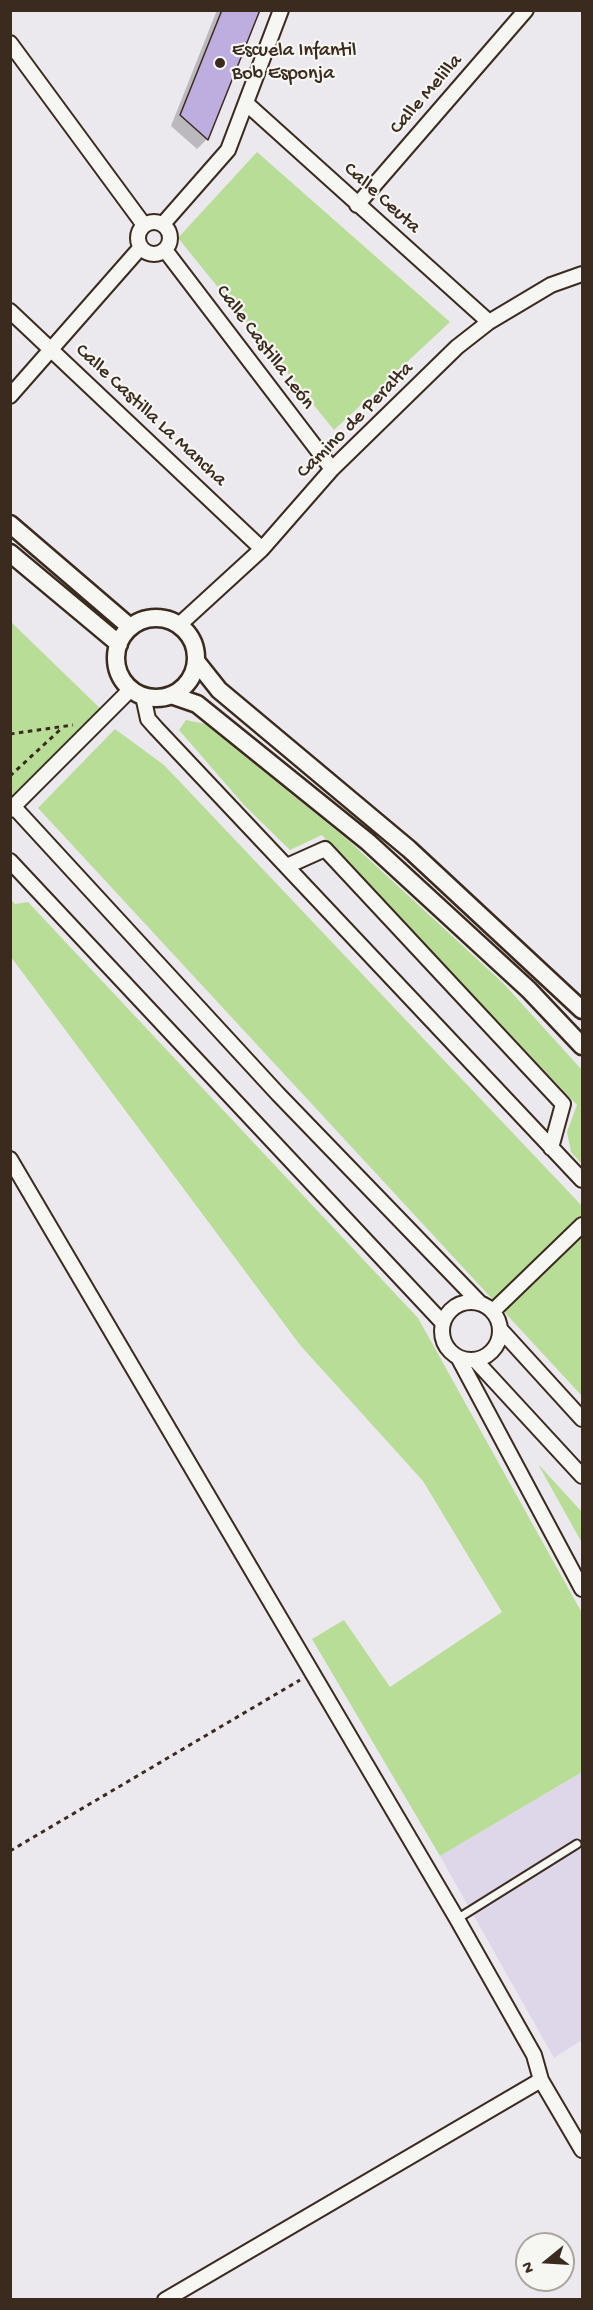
<!DOCTYPE html>
<meta charset="utf-8">
<style>
body{margin:0}
#map{position:relative;width:593px;height:2310px;overflow:hidden;background:#ebe8ee;font-family:"Gochi Hand",sans-serif}
canvas{display:block}
.frame{position:absolute;inset:0;border:12px solid #3b2a1e;pointer-events:none}
.north{position:absolute;left:515px;top:2232px;width:60px;height:60px;box-sizing:border-box;background:#f6f6f2;border:2px solid #aba49d;border-radius:50%;rotate:252deg;font-size:16px;font-weight:700;line-height:24px;text-align:center;color:#3b2a1e}
.north::after{content:'';display:block;margin:auto;width:21px;height:27px;background:#3b2a1e;clip-path:polygon(50% 0,100% 100%,50% 72%,0 100%)}
</style>
<div id="map">
<canvas width="593" height="2310"></canvas>
<div class="frame"></div>
<div class="north">N</div>
</div>
<script>
const c = document.querySelector('canvas').getContext('2d');
c.lineJoin = 'round';
function paint(path, color) { c.fillStyle = color; c.fill(path, 'evenodd'); }
const toPath = rows => new Path2D(rows.map(r => 'M' + r).join(''));
function stroke(path, color, width, dash) { c.strokeStyle = color; c.lineWidth = width; c.lineCap = dash ? 'butt' : 'round'; c.setLineDash(dash || []); c.stroke(path); }
function label(font, color, halo, rows, align = 'center') {
  c.font = font + ' "Gochi Hand",sans-serif'; c.lineWidth = 4.5; c.setLineDash([]); c.textBaseline = 'middle'; c.strokeStyle = halo; c.fillStyle = color; for (const [text, x, y, turn = 0] of rows) {
    c.save(); c.translate(x, y); c.rotate((+turn || 0) * Math.PI / 180); c.textAlign = isNaN(turn) ? turn : align; if (halo) c.strokeText(text, 0, 0); c.fillText(text, 0, 0); c.restore();
  }
}
const built = toPath([
 [582,1772,582,2040,554,2058,440,1856]
]);
const green = toPath([
 [257,152,450,322,334,430,178,238],
 [10,621,106,714,10,811],
 [186,720,205,724,348,840,503,983,582,1070,582,1164,571,1152,567,1132,577,1105,322,835,290,850,244,805,179,730],
 [115,729,164,765,582,1206,582,1396,38,808],
 [11,900,15,904,28,902,418,1318,582,1613,582,1772,440,1856,312,1639,344,1620,390,1687,502,1612,423,1481,300,1345,11,957],
 [538,1464,582,1512,582,1543]
]);
const shadow = toPath([
 [217,10,259,10,207,139,197,149,171,126]
]);
const building = toPath([
 [222,10,260,10,208,140,180,115,222,10]
]);
const path = toPath([
 [10,734,73,725],
 [10,776,62,728],
 [10,1851,300,1680]
]);
const service = toPath([
 [457,1919,577,1844]
]);
const minor = toPath([
 [10,43,144,225],
 [247,104,489,322],
 [357,205,526,10],
 '138 238a16 16 0 1 1 32 0a16 16 0 1 1-32 0Z',
 [163,224,228,150,281,10],
 [165,250,332,469],
 [10,311,262,549],
 [10,396,141,247],
 [179,625,262,549,332,469,457,347,489,322,551,285,582,274],
 [143,696,148,719,156,728,582,1180],
 [14,807,278,1094,479,1302],
 [10,810,131,689],
 [10,861,442,1322],
 [287,866,325,849,563,1104,551,1148],
 [10,1159,457,1919,534,2055,541,2080,582,2150],
 '442 1331a29 29 0 1 1 58 0a29 29 0 1 1-58 0Z',
 [493,1311,582,1225],
 [500,1329,582,1419],
 [458,1357,582,1589],
 [475,1360,582,1476],
 [165,2300,541,2080]
]);
const tertiary = toPath([
 [10,524,130,627],
 [10,553,119,644],
 '116 658a40 40 0 1 1 80 0a40 40 0 1 1-80 0Z',
 [196,661,219,690,409,849,582,1010],
 [171,695,197,704,368,842,529,990,582,1046]
]);
const markers = [
 [220,63,6,"#3b2a1e"]
];
const poiNames = [
 ["Escuela Infantil",232,52],
 ["Bob Esponja",232,75]
];
const streetNames = [
 ["Calle Melilla",427,95,-49],
 ["Calle Ceuta",381,199,42],
 ["Calle Castilla León",264,348,53],
 ["Calle Castilla La Mancha",150,416,43],
 ["Camino de Peralta",356,421,-45]
];
paint(built, '#ded7ea');
paint(green, '#b8dd97');
paint(shadow, '#0003');
paint(building, '#beaedf');
stroke(building, '#3b2a1e', 1.5);
stroke(service, '#3b2a1e', 11);
stroke(minor, '#3b2a1e', 18);
stroke(tertiary, '#3b2a1e', 21);
stroke(path, '#3b2a1e', 3, [4.5, 4.5]);
stroke(service, '#f6f6f2', 7);
stroke(minor, '#f6f6f2', 14);
stroke(tertiary, '#f6f6f2', 16);
for (const [x, y, r, color] of markers) { const dot = new Path2D(); dot.arc(x, y, r, 0, 2 * Math.PI); c.fillStyle = color; c.fill(dot); stroke(dot, '#f6f6f2', 2); }
label('20px', '#3b2a1e', '#f6f6f2', poiNames, 'left');
label('20px', '#3b2a1e', '#f6f6f2', streetNames);
</script>
